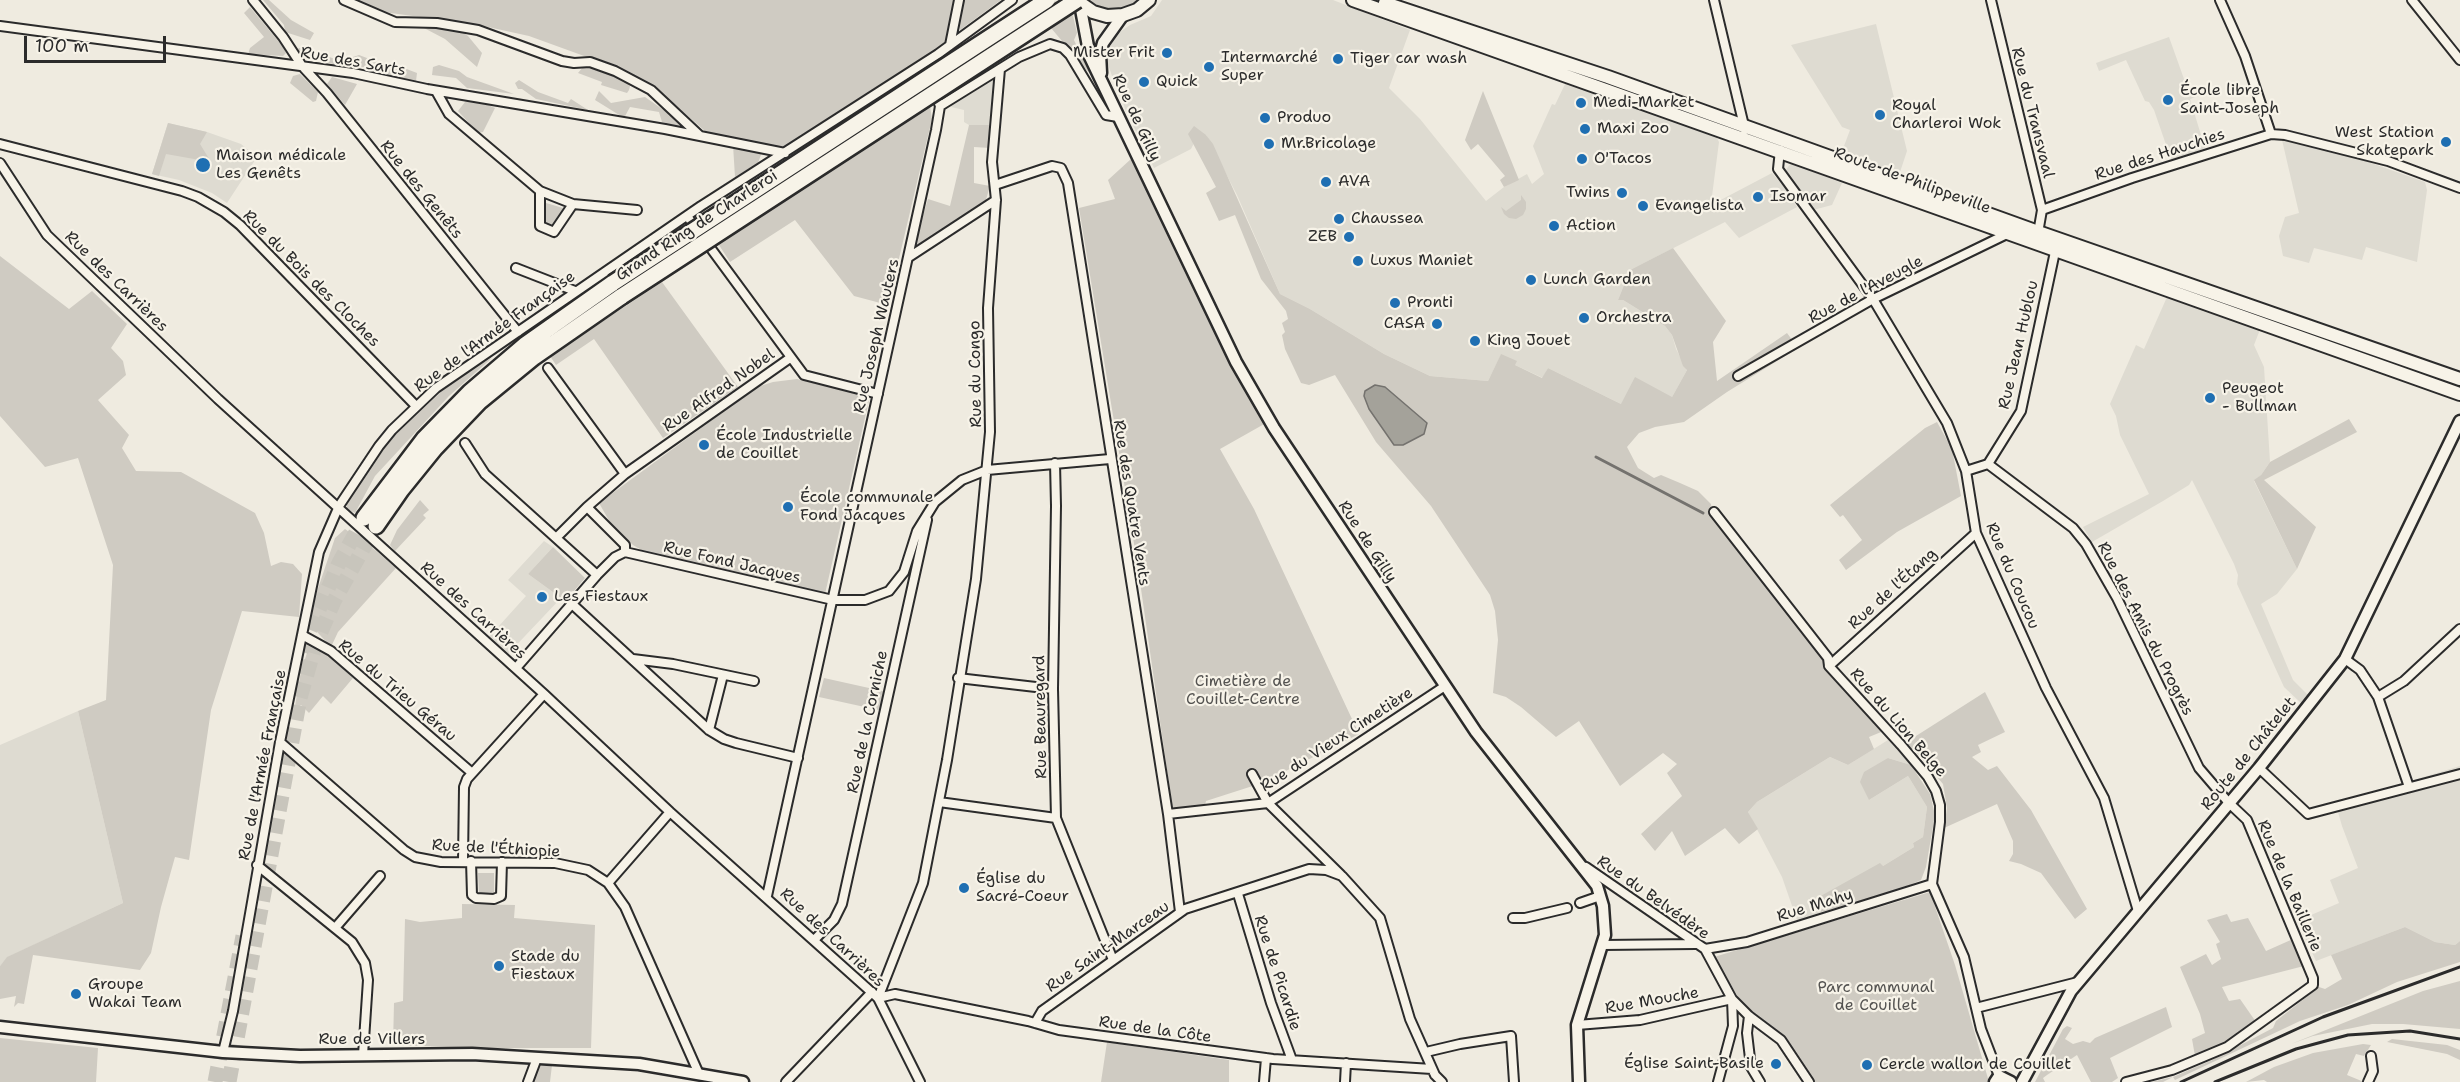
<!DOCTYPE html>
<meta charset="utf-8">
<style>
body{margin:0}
#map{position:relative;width:2460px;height:1082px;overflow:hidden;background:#efebe0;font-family:"Shantell Sans",sans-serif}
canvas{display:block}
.scale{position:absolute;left:24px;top:36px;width:142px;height:27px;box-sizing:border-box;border:3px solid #2b2b2b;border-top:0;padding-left:8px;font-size:18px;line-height:21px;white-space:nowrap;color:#2b2b2b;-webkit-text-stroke:4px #f7f3e8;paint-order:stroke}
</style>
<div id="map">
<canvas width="2460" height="1082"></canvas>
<div class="scale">100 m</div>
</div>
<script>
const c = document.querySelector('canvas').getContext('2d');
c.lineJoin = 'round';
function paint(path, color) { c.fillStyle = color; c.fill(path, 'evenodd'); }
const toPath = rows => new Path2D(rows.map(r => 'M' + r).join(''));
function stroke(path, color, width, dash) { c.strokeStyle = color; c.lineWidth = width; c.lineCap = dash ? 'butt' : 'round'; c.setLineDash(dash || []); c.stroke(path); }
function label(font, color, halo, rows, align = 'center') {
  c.font = font + ' "Shantell Sans",sans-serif'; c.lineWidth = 4.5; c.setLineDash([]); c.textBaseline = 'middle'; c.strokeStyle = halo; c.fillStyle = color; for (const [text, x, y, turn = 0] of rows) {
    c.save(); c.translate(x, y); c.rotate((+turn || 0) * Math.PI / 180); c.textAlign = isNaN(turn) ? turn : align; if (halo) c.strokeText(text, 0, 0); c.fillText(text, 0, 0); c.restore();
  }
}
const built = toPath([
 [1162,0,1333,0,1410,30,1389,88,1420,119,1486,201,1504,187,1527,174,1532,184,1544,174,1533,146,1552,104,1555,105,1567,80,1717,138,1719,142,1712,196,1715,203,1772,173,1785,188,1797,207,1739,238,1725,222,1630,270,1618,300,1623,300,1665,326,1672,335,1676,349,1687,370,1672,397,1621,404,1548,368,1543,378,1515,365,1501,355,1488,381,1430,376,1384,354,1310,309,1280,294,1237,195,1206,135,1192,138,1194,143,1191,149,1154,168,1126,111,1113,79,1108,64,1108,49,1120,32,1130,25,1151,16],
 [1876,24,1907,151,1899,175,1841,154,1850,130,1842,127,1791,45],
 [2169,37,2189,93,2196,90,2199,96,2190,99,2205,148,2172,162,2154,110,2149,102,2145,101,2126,60,2099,71,2096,63],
 [995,79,989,125,969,125,964,122,964,110,951,107,952,102],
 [168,123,207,132,241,144,257,157,227,203,212,193,179,180,152,174],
 [2282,140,2337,151,2425,182,2427,190,2417,262,2366,247,2362,260,2314,248,2309,263,2283,256,2279,236,2285,217,2299,213],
 [1791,163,1842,183,1832,205,1813,210,1785,171],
 [2167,297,2261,327,2254,345,2264,367,2270,462,2261,475,2254,481,2297,569,2277,594,2261,604,2293,680,2308,695,2301,703,2284,687,2237,584,2238,575,2234,564,2192,480,2189,485,2163,501,2092,542,2083,527,2149,494,2120,435,2116,416,2110,404,2136,345,2144,349],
 [544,541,553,547,528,574,561,598,507,655,489,637,526,596,508,580],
 [78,711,123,903,8,957,0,966,0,745],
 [1888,740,1911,765,1888,758,1869,800,1908,776,1927,807,1923,837,1913,843,1914,847,1883,866,1817,898,1821,912,1798,923,1782,877,1748,812,1757,802,1830,757,1848,765],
 [2460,766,2460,941,2455,945,2435,942,2405,927,2316,961,2297,921,2339,903,2330,880,2358,868,2342,826,2338,812,2339,806,2384,789]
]);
const green = toPath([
 [263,0,269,0,291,20,314,33,310,40,285,32,284,25],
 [353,0,954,0,945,44,786,148,742,141,705,131,658,90,631,73,529,36,479,25,376,11],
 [963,0,1001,0,960,30,958,22],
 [1030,0,1065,2,1073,16,1077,33,1074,40,1090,74,1051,28,1025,3],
 [1087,0,1141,0,1127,8,1114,10,1100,7],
 [250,7,284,48,286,53,283,56,248,54,250,48,264,37,244,13],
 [429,26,462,32,468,36,482,53,477,67,445,39,424,28],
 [302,47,335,59,343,67,303,55,297,49],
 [359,55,380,63,379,67,362,67,350,58],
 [386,64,396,65,417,73,416,81,387,76,384,69],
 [439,65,459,71,467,77,514,94,467,88,456,78,432,75,433,67],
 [583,67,592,67,624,80,630,86,629,90,627,93,601,85,602,82,578,73],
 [919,72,934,103,930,106,932,119,888,305,854,296,795,220,730,262,719,245,715,247,696,218],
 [300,74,318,92,316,101,313,102,290,83,293,76],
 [332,77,357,84,345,105,327,84],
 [519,80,538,92,568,103,571,99,588,110,536,99,522,89,518,89,515,83],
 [599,91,611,103,645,97,682,123,681,127,662,122,659,112,630,107,624,118,595,100],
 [1483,91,1519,180,1504,187,1500,180,1505,176,1478,144,1471,150,1465,140],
 [477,100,495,108,483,132,478,133,458,111,465,102],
 [168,123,207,132,200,144,211,162,166,154,159,176,152,174],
 [969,125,989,125,990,148,974,147,974,183,990,186,985,203,924,244,917,245,918,231,928,199,950,206],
 [1194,126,1206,135,1213,144,1280,294,1310,309,1384,354,1430,376,1488,381,1501,354,1517,361,1515,365,1542,378,1548,368,1621,404,1635,377,1672,397,1687,370,1683,366,1672,335,1665,326,1623,300,1618,300,1630,270,1673,248,1726,321,1713,342,1717,381,1787,333,1798,348,1727,392,1684,422,1655,427,1639,433,1627,447,1638,468,1654,478,1661,475,1680,483,1698,491,1711,504,1712,515,1825,660,1835,677,1870,717,1886,730,1869,737,1874,749,1848,765,1830,757,1757,802,1748,812,1758,829,1739,844,1725,828,1685,856,1672,831,1655,851,1641,834,1682,796,1667,773,1677,764,1663,753,1620,786,1579,721,1556,737,1521,707,1506,697,1493,693,1498,640,1495,611,1490,595,1431,506,1376,442,1335,375,1309,385,1301,383,1285,349,1282,335,1285,332,1282,323,1288,319,1286,311,1261,279,1235,215,1219,221,1206,193,1216,187,1188,134],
 [733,145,762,152,758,163,735,177],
 [1131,159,1266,423,1220,449,1254,509,1359,734,1262,783,1206,801,1205,805,1174,808,1172,805,1138,568,1079,208,1115,199,1108,180],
 [1521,195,1526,202,1526,209,1523,215,1516,219,1509,218,1504,214,1501,207,1506,211,1521,200],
 [546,203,563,208,554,229,546,224],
 [0,256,69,309,92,291,127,324,111,348,123,361,126,375,98,400,129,435,122,448,136,471,181,472,255,513,264,533,271,566,281,562,293,564,302,574,299,617,242,611,211,710,189,860,175,857,161,907,151,953,140,970,33,955,24,1004,18,1003,14,1007,16,996,0,999,0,966,7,957,123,903,78,711,106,700,113,565,78,458,45,467,0,416],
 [662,282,738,387,663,438,594,339,556,365,550,356],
 [492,358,449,396,375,476,355,513,347,509,347,502,368,468,393,437,442,391,476,366],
 [797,379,870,396,825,594,648,554,633,545,611,524,599,503,757,387,773,382],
 [2349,419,2357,432,2264,480,2316,527,2297,569,2254,480,2261,475,2270,462],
 [1937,422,1952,449,1961,496,1897,532,1846,570,1839,560,1862,540,1843,515,1840,517,1830,505,1925,428],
 [420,500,429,510,423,515,426,518,395,551,390,545,397,530],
 [345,529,374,549,396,568,338,632,331,647,307,621,335,538],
 [553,547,585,578,574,591,568,592,561,598,528,574],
 [309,647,328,655,353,678,331,704,323,696,309,713,301,705,294,712,301,671],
 [824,678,887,692,883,711,819,697],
 [1985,692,2005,732,1978,745,1981,752,1972,757,1988,770,1997,766,2031,810,2087,909,2075,919,2041,873,2021,864,2009,861,2013,854,2013,841,1997,804,1944,828,1947,808,1943,784,1915,751,1905,743],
 [1888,758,1911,765,1930,794,1935,815,1926,867,1921,880,1889,894,1821,912,1817,898,1880,863,1883,866,1914,847,1913,843,1923,837,1927,807,1908,776,1869,800,1860,782,1864,772],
 [478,873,494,873,494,894,479,895],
 [1930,892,1955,965,1989,1082,1815,1082,1782,1035,1761,1021,1740,1000,1714,957],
 [462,904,515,905,514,918,595,925,591,1048,478,1048,393,1045,394,1003,403,1001,405,919,420,922,462,918],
 [2227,914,2231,922,2248,918,2266,951,2293,939,2304,966,2222,987,2229,1001,2240,999,2256,1022,2229,1040,2195,1056,2192,1039,2205,1033,2200,1014,2180,967,2206,954,2212,965,2221,959,2216,944,2220,942,2207,920],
 [2405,927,2435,942,2455,945,2460,941,2460,962,2397,982,2348,1005,2300,1021,2175,1080,2173,1077,2163,1082,2151,1082,2173,1077,2212,1060,2273,1028,2276,1021,2319,987,2325,989,2342,979,2331,955],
 [2460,981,2460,1029,2403,1024,2372,1024,2313,1036,2291,1044,2423,991],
 [2166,1007,2172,1027,2110,1058,2118,1078,2112,1082,2091,1082,2077,1055,2047,1075,2043,1078,2045,1082,2035,1082,2063,1029,2067,1026,2072,1028,2065,1039,2073,1044,2083,1041,2090,1043,2095,1038],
 [0,1038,98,1048,96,1082,0,1082],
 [2392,1039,2447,1045,2460,1050,2460,1060,2447,1054,2387,1042],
 [1107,1042,1229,1060,1229,1082,1101,1082],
 [2363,1044,2371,1045,2364,1056,2356,1054,2347,1075,2364,1082,2267,1082,2264,1080,2246,1082,2274,1067,2313,1053],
 [552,1065,550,1082,533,1082,536,1071,540,1066]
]);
const water = toPath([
 [1375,385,1385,387,1427,423,1424,434,1403,445,1394,445,1369,409,1364,396,1365,391,1375,385]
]);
const stream = toPath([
 [1596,457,1703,513]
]);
const motorwayTunnel = toPath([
 [301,651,339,563,364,518],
 [215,1082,243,936],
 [229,1082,300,698,315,646,334,601,376,526]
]);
const minor = toPath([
 [253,0,283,37,302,66,327,93,518,332],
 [344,0,395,22,437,23,478,30,562,61,574,63,590,62,615,71,651,90,699,135],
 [1714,0,1745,130],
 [1991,0,2042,210,2038,233],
 [2220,0,2245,56,2271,134],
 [2412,0,2460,60],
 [0,26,353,73,427,89,665,129,785,153],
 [950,45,959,0],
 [436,91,449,114,540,191,573,204,637,210],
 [940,106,1019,57,1050,44,1063,48,1070,55,1106,115,1118,117],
 [0,144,182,191,198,197,224,212,240,225,416,406],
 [1780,150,1778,169,1873,299,1947,423,1966,471,1976,533,2046,688,2104,798,2138,911],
 [0,163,47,235,218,399,544,694,670,812,878,998,920,1082],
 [995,185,1052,166,1061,168,1068,183,1168,814,1180,912],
 [540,191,540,226,554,232,573,204],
 [2042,210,2132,178,2271,134,2285,135,2388,161,2460,188],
 [687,216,804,375,878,394],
 [909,257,996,200],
 [516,268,575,291],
 [548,368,625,474],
 [1738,376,1873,299,2009,233],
 [465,443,485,474,556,538],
 [1055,463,1056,506,1053,689,1056,818,1113,960],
 [1988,464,2073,528,2086,544,2117,598,2199,768,2229,803,2247,820,2313,978,2313,985,2227,1047,2172,1070,2126,1082],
 [1966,471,1988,464,2021,411,2056,247],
 [587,507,625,474,790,358],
 [1714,512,1828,658,1829,666,1901,745,1928,777,1936,791,1940,805,1940,822,1932,884,1964,957,1981,1029,1999,1076],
 [625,552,833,600,865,600,889,591,904,572,917,531,935,502,962,480,987,470,1110,459],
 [572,604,709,730,724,739,736,743,798,758],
 [302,635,331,651,471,772],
 [633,659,673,664,754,681],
 [2345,659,2360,670,2378,697,2409,787],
 [1829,666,1976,533],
 [516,668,597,575,615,557,625,552,625,545,587,507,556,538,597,575],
 [958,678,1053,689],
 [2378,697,2404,681,2460,629],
 [709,730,723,675],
 [280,742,404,850,415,857,441,862,555,863,588,870,608,883,625,907,699,1074],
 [2259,768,2308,814,2460,774],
 [1252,774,1268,803,1341,875],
 [939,802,1056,818],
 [1168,814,1268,803,1445,686],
 [463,861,464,787,467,779,544,694],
 [471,861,472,895,476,898,494,899,501,896,502,862],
 [257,865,352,942,365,963,368,980,363,1055],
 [1586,867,1705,949,1732,999,1749,1016,1781,1040,1809,1082],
 [608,883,670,812],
 [1238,894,1271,1003,1292,1060],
 [767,896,936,130,940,106,934,91],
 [1580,903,1600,896],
 [1513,918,1525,918,1567,908],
 [335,928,380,876],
 [814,940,834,920,842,904,927,520],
 [1603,945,1695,944],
 [1705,949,1747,942,1932,884],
 [878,998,923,883,947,760,976,579,990,432,988,308,996,200,992,162,1000,69],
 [878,998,895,994,1028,1021,1059,1030,1273,1059,1432,1069],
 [1976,1008,2078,982],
 [1749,1016,1747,1033,1751,1067,1760,1082],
 [1035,1023,1042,1011,1185,909,1309,869,1326,870,1342,876,1380,918,1410,1019,1435,1075,1442,1082],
 [1577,1025,1640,1020,1732,999],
 [223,1052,233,1011,280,742,319,552,339,506,379,446,392,430,436,388,701,206,938,54,1012,0],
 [1426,1052,1460,1044,1511,1036,1514,1082],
 [528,1082,537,1058],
 [786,1082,872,992],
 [1264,1082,1266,1058],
 [1345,1082,1346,1063],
 [1718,1082,1733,1026,1732,999],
 [2368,1082,2373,1071,2371,1056]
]);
const tertiary = toPath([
 [0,1027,223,1052,300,1056,472,1054,639,1064,743,1082],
 [1995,1082,1999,1076,2011,1082]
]);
const secondary = toPath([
 [1080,4,1090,57,1236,362,1274,428,1476,732,1597,886,1603,906,1605,935,1577,1025,1579,1082],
 [1101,73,1100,54,1103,43,1123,15],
 [2022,1082,2071,991,2259,768,2345,659,2460,421]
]);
const primary = toPath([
 [1076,0,1093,12,1107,16,1123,15,1137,10,1149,0],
 [1353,0,2460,394],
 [1385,3,1608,77,2038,232,2460,379]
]);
const motorway = toPath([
 [364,518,424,439,470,392,525,345,613,283],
 [376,526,401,490,435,448,479,402,534,357,622,296]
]);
const rail = toPath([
 [2181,1082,2323,1017,2460,967],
 [2215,1082,2296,1049,2348,1035,2410,1031,2460,1039]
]);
const motorwayBridge = toPath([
 [613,283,1047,0],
 [622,296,1077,0]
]);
const markers = [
 [1167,53,6,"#1f6fb2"],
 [1338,59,6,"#1f6fb2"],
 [1209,67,6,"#1f6fb2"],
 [1144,82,6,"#1f6fb2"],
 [2168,100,6,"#1f6fb2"],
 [1581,103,6,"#1f6fb2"],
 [1880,115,6,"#1f6fb2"],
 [1265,118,6,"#1f6fb2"],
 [1585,129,6,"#1f6fb2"],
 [2446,142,6,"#1f6fb2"],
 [1269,144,6,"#1f6fb2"],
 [1582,159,6,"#1f6fb2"],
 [203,165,8,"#1f6fb2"],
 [1326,182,6,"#1f6fb2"],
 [1622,193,6,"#1f6fb2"],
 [1758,197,6,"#1f6fb2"],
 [1643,206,6,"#1f6fb2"],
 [1339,219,6,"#1f6fb2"],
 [1554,226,6,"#1f6fb2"],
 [1349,237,6,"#1f6fb2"],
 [1358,261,6,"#1f6fb2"],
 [1531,280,6,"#1f6fb2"],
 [1395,303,6,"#1f6fb2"],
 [1584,318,6,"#1f6fb2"],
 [1437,324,6,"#1f6fb2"],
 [1475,341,6,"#1f6fb2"],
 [2210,398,6,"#1f6fb2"],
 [704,445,6,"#1f6fb2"],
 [788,507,6,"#1f6fb2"],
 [542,597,6,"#1f6fb2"],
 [964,888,6,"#1f6fb2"],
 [499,966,6,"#1f6fb2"],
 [76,994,6,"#1f6fb2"],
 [1776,1064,6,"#1f6fb2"],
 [1867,1065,6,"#1f6fb2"]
];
const poiNames = [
 ["Mister Frit",1155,53,"right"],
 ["Intermarché",1221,58],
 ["Super",1221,76],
 ["Tiger car wash",1350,59],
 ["Quick",1156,82],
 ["École libre",2180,91],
 ["Saint-Joseph",2180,109],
 ["Medi-Market",1593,103],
 ["Royal",1892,106],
 ["Charleroi Wok",1892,124],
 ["Produo",1277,118],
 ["Maxi Zoo",1597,129],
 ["West Station",2434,133,"right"],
 ["Skatepark",2434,151,"right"],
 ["Mr.Bricolage",1281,144],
 ["Maison médicale",216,156],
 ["Les Genêts",216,174],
 ["O'Tacos",1594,159],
 ["AVA",1338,182],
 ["Twins",1610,193,"right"],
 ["Isomar",1770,197],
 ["Evangelista",1655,206],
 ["Chaussea",1351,219],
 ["Action",1566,226],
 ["ZEB",1337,237,"right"],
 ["Luxus Maniet",1370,261],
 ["Lunch Garden",1543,280],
 ["Pronti",1407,303],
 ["Orchestra",1596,318],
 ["CASA",1425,324,"right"],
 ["King Jouet",1487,341],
 ["Peugeot",2222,389],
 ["- Bullman",2222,407],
 ["École Industrielle",716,436],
 ["de Couillet",716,454],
 ["École communale",800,498],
 ["Fond Jacques",800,516],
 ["Les Fiestaux",554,597],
 ["Église du",976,879],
 ["Sacré-Coeur",976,897],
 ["Stade du",511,957],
 ["Fiestaux",511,975],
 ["Groupe",88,985],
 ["Wakai Team",88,1003],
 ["Église Saint-Basile",1764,1064,"right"],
 ["Cercle wallon de Couillet",1879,1065]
];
const streetNames = [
 ["Rue des Sarts",353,62,10],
 ["Rue du Transvaal",2032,113,76],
 ["Rue de Gilly",1136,118,65],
 ["Rue des Hauchies",2160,155,-18],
 ["Route de Philippeville",1912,181,20],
 ["Rue des Genêts",421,190,51],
 ["Grand Ring de Charleroi",697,226,-33],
 ["Rue du Bois des Cloches",311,279,45],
 ["Rue des Carrières",116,282,44],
 ["Rue de l'Aveugle",1866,290,-28],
 ["Rue de l'Armée Française",495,332,-36],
 ["Rue Joseph Wauters",877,336,-77],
 ["Rue Jean Hublou",2019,345,-77],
 ["Rue du Congo",976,374,-91],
 ["Rue Alfred Nobel",719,391,-35],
 ["Rue des Quatre Vents",1131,503,81],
 ["Rue de Gilly",1367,542,57],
 ["Rue Fond Jacques",732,563,13],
 ["Rue du Coucou",2012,576,67],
 ["Rue de l'Étang",1893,589,-42],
 ["Rue des Carrières",473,611,42],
 ["Rue des Amis du Progrès",2145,629,63],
 ["Rue du Trieu Gérau",397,691,40],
 ["Rue Beauregard",1041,717,-91],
 ["Rue de la Corniche",868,722,-78],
 ["Rue du Lion Belge",1898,723,49],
 ["Rue du Vieux Cimetière",1337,740,-33],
 ["Route de Châtelet",2249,754,-51],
 ["Rue de l'Armée Française",263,765,-79],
 ["Rue de l'Éthiopie",496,849,3],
 ["Rue de la Baillerie",2289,886,67],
 ["Rue du Belvédère",1653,898,35],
 ["Rue Mahy",1815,906,-17],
 ["Rue des Carrières",832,938,43],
 ["Rue Saint-Marceau",1108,947,-35],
 ["Rue de Picardie",1277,973,72],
 ["Rue Mouche",1652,1001,-10],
 ["Rue de la Côte",1155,1030,8],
 ["Rue de Villers",372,1040]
];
const parkNames = [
 ["Cimetière de",1243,682],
 ["Couillet-Centre",1243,700],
 ["Parc communal",1876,988],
 ["de Couillet",1876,1006]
];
paint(built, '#dedbd1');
paint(green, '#cfcbc2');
paint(water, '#a4a29a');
stroke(water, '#74726e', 1.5);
stroke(stream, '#74726e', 3);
stroke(motorwayTunnel, '#c8c5bc', 15, [15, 8]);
stroke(minor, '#2b2b2b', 12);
stroke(tertiary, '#2b2b2b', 15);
stroke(secondary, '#2b2b2b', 15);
stroke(primary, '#2b2b2b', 16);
stroke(motorway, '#2b2b2b', 20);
stroke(minor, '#f7f3e8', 8);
stroke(tertiary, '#f7f3e8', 10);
stroke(secondary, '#f7f3e8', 10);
stroke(primary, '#f7f3e8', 12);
stroke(motorway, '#f7f3e8', 15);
stroke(rail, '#2b2b2b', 3);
stroke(motorwayBridge, '#2b2b2b', 20, []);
stroke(motorwayBridge, '#f7f3e8', 15);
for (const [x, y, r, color] of markers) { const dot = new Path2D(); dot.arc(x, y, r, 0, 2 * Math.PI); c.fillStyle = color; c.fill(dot); stroke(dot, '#f7f3e8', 2); }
label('16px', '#2b2b2b', '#f7f3e8', poiNames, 'left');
label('16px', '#2b2b2b', '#f7f3e8', streetNames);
label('16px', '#545351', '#f7f3e8', parkNames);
</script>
